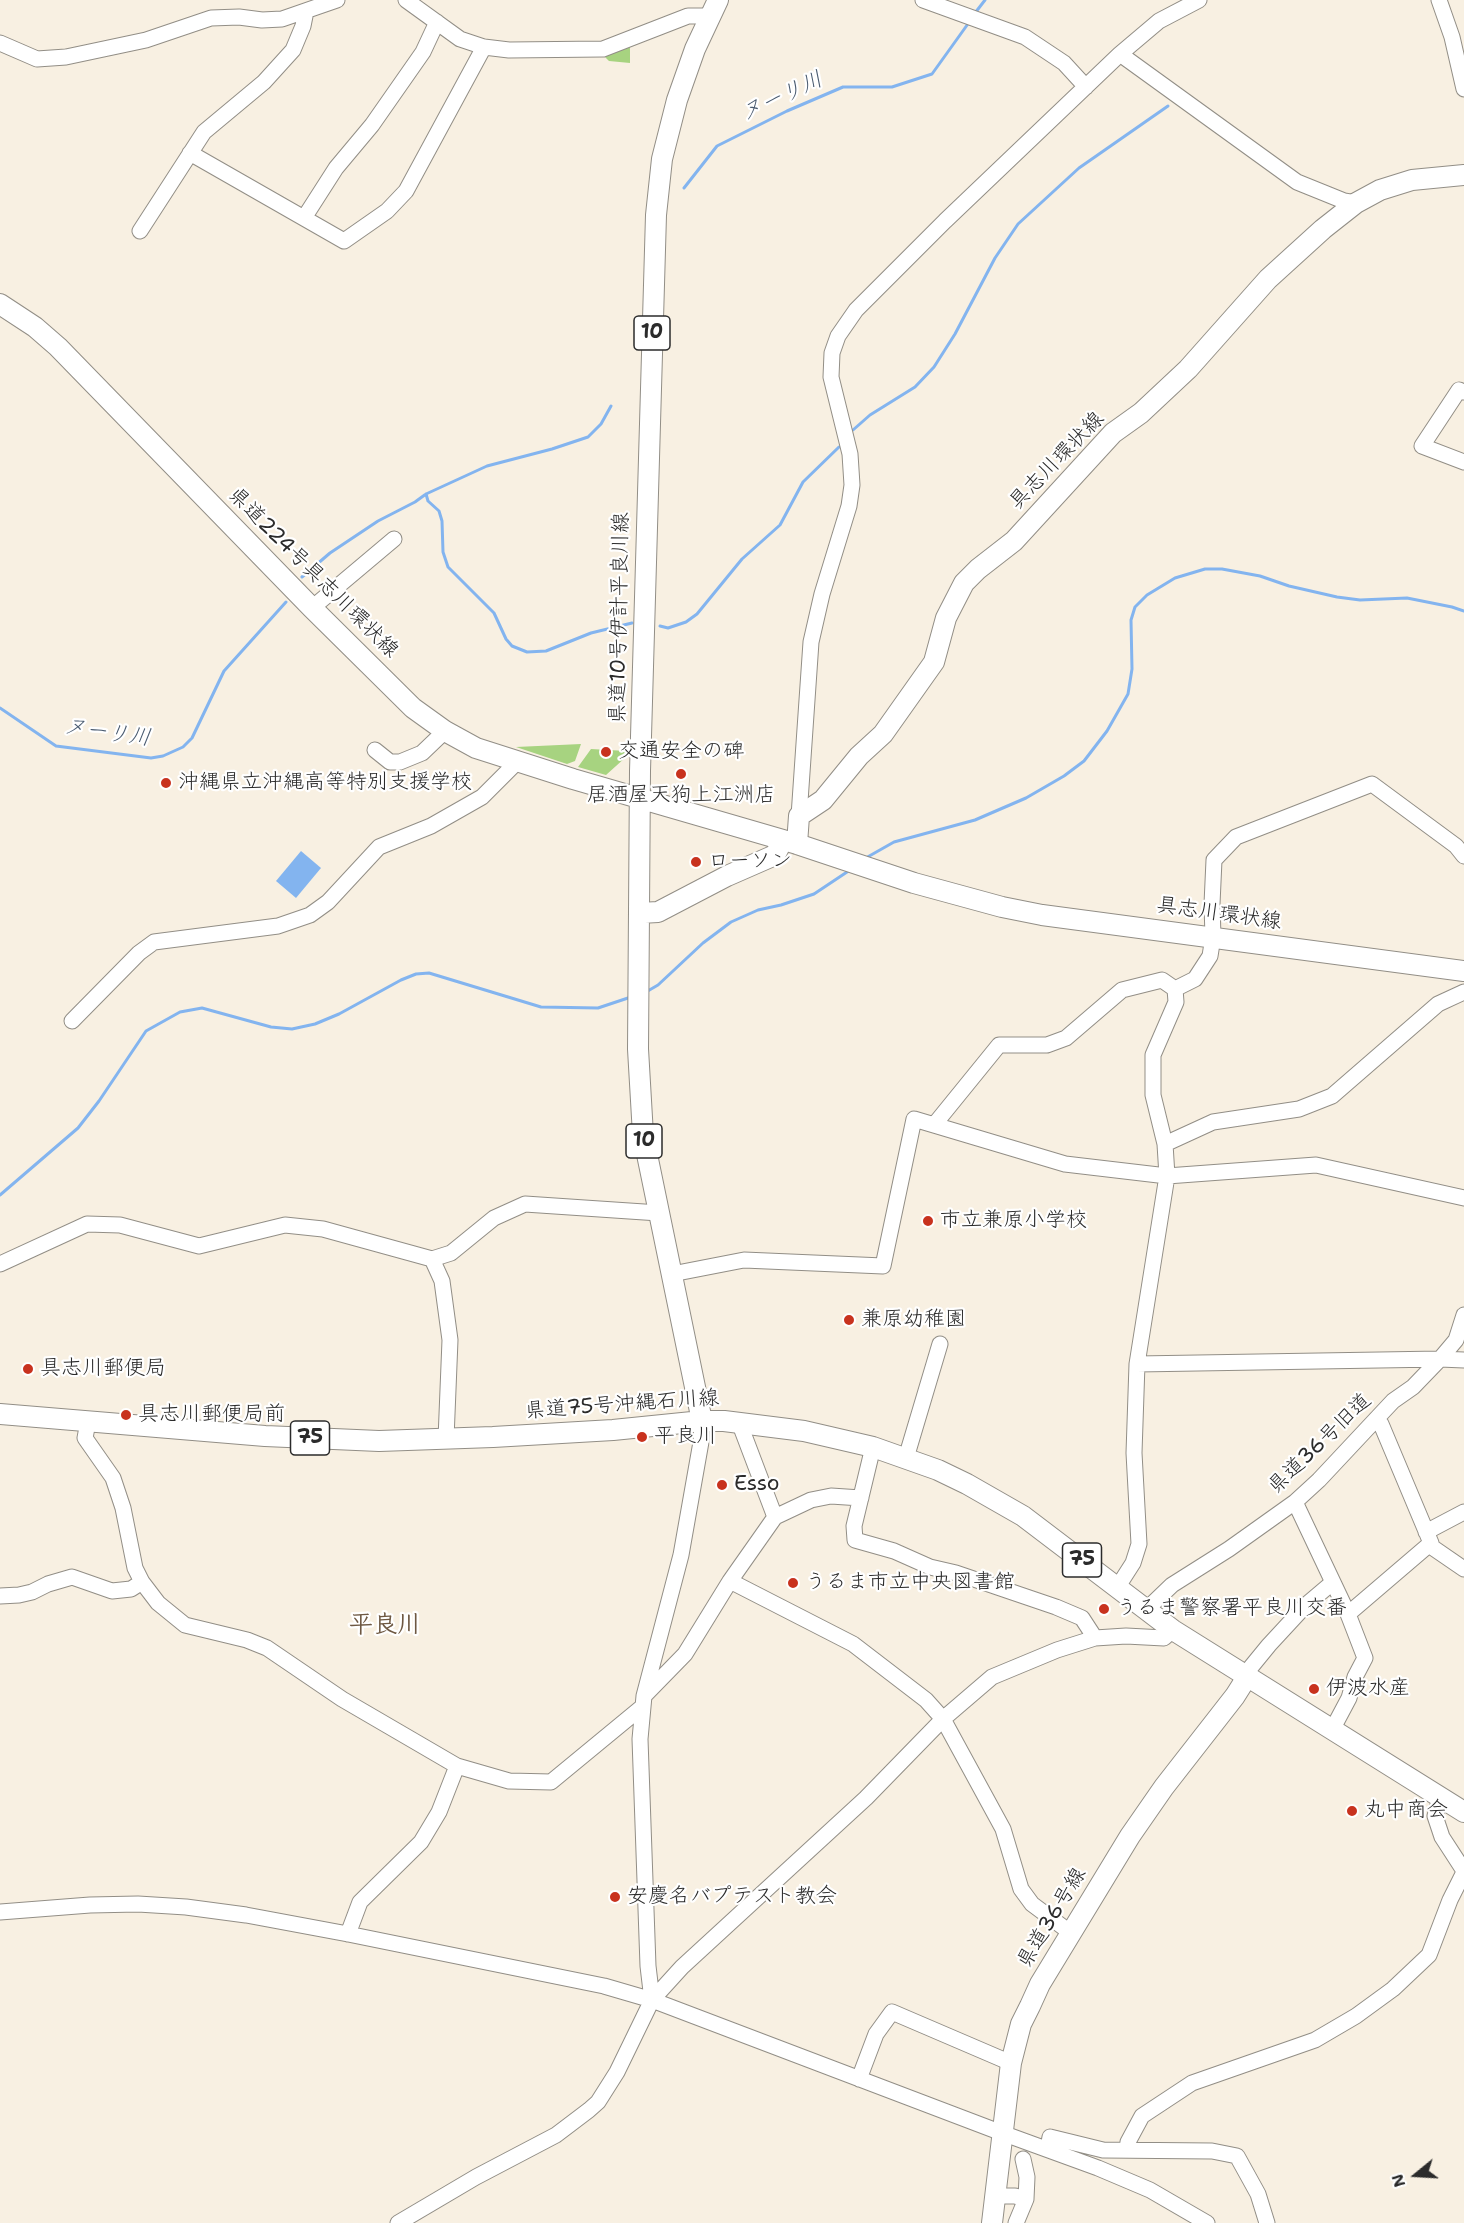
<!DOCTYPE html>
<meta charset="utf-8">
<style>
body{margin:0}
#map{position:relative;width:1464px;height:2223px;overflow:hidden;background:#f8f0e2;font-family:"Shantell Sans",sans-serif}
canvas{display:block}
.north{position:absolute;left:1386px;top:2145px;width:60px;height:60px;-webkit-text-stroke:4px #fff;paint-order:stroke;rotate:252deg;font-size:16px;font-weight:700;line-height:24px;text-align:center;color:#2b2b2b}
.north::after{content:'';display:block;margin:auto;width:21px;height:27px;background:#2b2b2b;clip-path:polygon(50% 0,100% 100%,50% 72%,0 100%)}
</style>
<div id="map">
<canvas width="1464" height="2223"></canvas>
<div class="north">N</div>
</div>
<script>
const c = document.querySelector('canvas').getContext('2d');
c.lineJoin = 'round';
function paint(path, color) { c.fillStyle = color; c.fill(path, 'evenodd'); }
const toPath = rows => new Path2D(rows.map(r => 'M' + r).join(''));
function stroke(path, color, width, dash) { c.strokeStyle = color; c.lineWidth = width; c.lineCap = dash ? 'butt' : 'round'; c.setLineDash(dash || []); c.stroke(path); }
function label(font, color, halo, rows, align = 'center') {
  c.font = font + ' "Shantell Sans","Klee One",sans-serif'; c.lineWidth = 4.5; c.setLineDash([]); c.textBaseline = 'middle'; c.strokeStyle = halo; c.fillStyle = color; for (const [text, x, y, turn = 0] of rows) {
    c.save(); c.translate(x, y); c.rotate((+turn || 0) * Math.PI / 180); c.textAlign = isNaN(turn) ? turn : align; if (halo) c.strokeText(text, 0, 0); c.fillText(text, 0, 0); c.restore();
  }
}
const green = toPath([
 [630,42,630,63,609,61,602,54],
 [581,744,575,761,567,764,516,747],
 [591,749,627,751,626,757,606,775,578,767]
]);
const water = toPath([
 [301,851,321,868,296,898,276,881]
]);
const stream = toPath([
 [975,13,985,0],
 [684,188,717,146,787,111,843,87,892,87,932,74,970,21],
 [853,430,870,415,915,387,934,367,955,334,995,258,1018,224,1079,168,1168,106],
 [426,494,428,501,439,511,442,521,443,552,448,567,494,613,506,639,512,646,527,652,546,651,591,633,632,623],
 [302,577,330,553,378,521,415,502,426,494,487,466,552,449,588,437,601,424,611,406],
 [660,626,668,628,686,622,697,614,742,559,780,525,803,482,839,447],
 [0,708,56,746,151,758,163,756,183,747,192,738,224,671,286,602],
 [864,859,894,842,975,820,1026,798,1064,776,1084,761,1107,731,1128,694,1132,669,1131,620,1135,607,1147,595,1175,578,1205,569,1222,569,1260,576,1289,586,1337,597,1360,600,1407,598,1452,607,1464,611],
 [646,992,658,985,703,943,731,922,758,910,781,905,814,894,850,870],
 [0,1195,78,1128,99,1101,146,1031,180,1012,202,1008,271,1027,292,1029,315,1024,339,1014,401,980,416,974,429,973,541,1007,598,1008,631,997]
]);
const minor = toPath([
 [406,0,460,39,484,47,509,50,603,49,688,16,711,16],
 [923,0,1025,37,1064,63,1086,87],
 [1439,0,1452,37,1464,89],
 [0,43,37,59,66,57,146,40,211,18,239,17,262,20,282,19,337,0],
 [1120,54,1297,182,1344,201,1356,203],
 [190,153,344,241,387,211,406,191,484,47],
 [304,218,336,168,372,125,423,52,437,22],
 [140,231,204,132,264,82,293,50,303,26,306,11],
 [1464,392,1459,390,1422,446,1464,462],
 [312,608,394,539],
 [375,750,390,762,400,762,422,753,445,731],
 [799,816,811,642,822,594,849,506,852,485,850,454,831,377,832,353,838,336,856,310,945,221,1120,54,1159,21,1199,0],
 [1175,989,1195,979,1210,956,1213,937,1212,904,1214,860,1236,837,1372,784,1456,846,1464,856],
 [72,1021,139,953,154,942,278,926,310,915,328,902,379,847,431,826,482,797,517,762],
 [934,1125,999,1045,1047,1045,1066,1038,1122,990,1162,980,1175,989],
 [1165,1144,1213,1122,1299,1109,1332,1096,1438,1004,1464,992],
 [432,1259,442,1281,450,1340,446,1439],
 [0,1264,87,1224,120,1225,199,1246,285,1225,323,1229,432,1259,451,1253,494,1218,525,1204,659,1213],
 [672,1274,744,1260,883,1266,914,1119,1065,1164,1167,1176,1316,1165,1464,1198],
 [1137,1364,1440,1359,1456,1340,1464,1315],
 [88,1422,85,1438,113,1478,123,1508,135,1568,142,1582,158,1603,185,1625,247,1640,267,1648,342,1699,457,1766,509,1781,551,1782,642,1707],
 [873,1447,854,1526,855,1540,894,1551,930,1567,956,1573,1056,1607,1082,1618,1095,1638],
 [906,1458,940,1344],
 [1295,1502,1348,1614,1365,1658,1355,1677,1349,1698,1332,1730],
 [775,1517,811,1500,831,1496,861,1498],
 [1426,1532,1464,1512],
 [1429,1545,1464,1569],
 [730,1581,853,1644,926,1700,943,1719,1003,1829,1021,1889,1032,1904,1071,1933],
 [1117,1588,1133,1563,1139,1544,1134,1453,1137,1364,1167,1176,1165,1144,1153,1095,1153,1055,1176,1002,1175,989],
 [0,1596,19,1595,32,1592,48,1584,72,1577,112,1591,131,1589,142,1582],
 [1146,1610,1172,1585,1229,1549,1295,1502,1319,1480,1393,1401,1413,1387,1440,1359,1464,1360],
 [1348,1614,1431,1543,1381,1424,1376,1419],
 [1247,1677,1251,1667,1269,1645,1306,1605,1332,1583],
 [644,1696,685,1654,730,1581,775,1517,739,1422],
 [1440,1798,1435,1816,1442,1837,1464,1871],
 [0,1912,90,1905,138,1904,186,1907,246,1915,348,1934,604,1986,652,2000,1002,2133,1098,2168,1150,2190,1207,2223],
 [348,1934,360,1902,421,1842,439,1812,457,1766],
 [652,2000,648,1966,640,1739,644,1696,681,1555,701,1442,702,1421],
 [859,2079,876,2034,892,2012,1011,2063],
 [1048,2148,1050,2137,1103,2150,1212,2151,1237,2156,1258,2194,1267,2223],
 [1127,2149,1128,2142,1142,2116,1192,2083,1315,2040,1356,2016,1393,1989,1429,1955,1450,1900,1464,1872],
 [996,2196,1015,2196,1026,2199],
 [398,2223,476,2177,556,2135,589,2110,598,2102,617,2072,652,2000,682,1967,866,1798,943,1719,992,1677,1057,1650,1095,1638,1126,1636,1164,1638,1173,1630],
 [1016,2223,1026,2199,1027,2177,1023,2159]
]);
const major = toPath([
 [0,304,35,327,58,347,312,608,413,708,445,731,476,748,573,779,797,844,914,883,1002,907,1042,915,1464,971],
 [797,844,799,816,823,800,859,756,883,734,934,662,946,618,964,583,978,569,1014,541,1113,433,1141,413,1188,369,1268,279,1323,229,1356,203,1380,190,1412,180,1464,175],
 [640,913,658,912,727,876,775,855,783,840],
 [0,1414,265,1436,379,1441,493,1437,613,1430,702,1421,724,1421,804,1431,873,1447,938,1470,967,1484,1023,1516,1173,1630,1464,1812],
 [702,1421,643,1135,638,1049,640,771,656,215,662,159,677,100,695,49,718,0],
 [992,2223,1011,2063,1021,2024,1030,2006,1040,1984,1130,1836,1164,1787,1235,1696,1247,1677]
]);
const markers = [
 [606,752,6,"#c8321e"],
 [681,774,6,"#c8321e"],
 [166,783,6,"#c8321e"],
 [696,862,6,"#c8321e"],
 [928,1221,6,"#c8321e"],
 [849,1320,6,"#c8321e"],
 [28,1369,6,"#c8321e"],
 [126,1415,6,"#c8321e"],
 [642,1437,6,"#c8321e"],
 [722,1485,6,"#c8321e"],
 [793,1583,6,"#c8321e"],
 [1104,1609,6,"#c8321e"],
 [1314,1689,6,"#c8321e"],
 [1352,1811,6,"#c8321e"],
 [615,1897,6,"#c8321e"]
];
const shields = [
 [652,333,36],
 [644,1141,36],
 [310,1438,39],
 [1082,1560,39]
];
const shieldNames = [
 ["10",652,333],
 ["10",644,1141],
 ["75",310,1438],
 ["75",1082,1560]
];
const streetNames = [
 ["具志川環状線",1057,461,-46],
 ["県道224号具志川環状線",313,573,45],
 ["県道10号伊計平良川線",620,618,-89],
 ["具志川環状線",1219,914,8],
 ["県道75号沖縄石川線",622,1405,-4],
 ["県道36号旧道",1320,1444,-44],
 ["県道36号線",1052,1918,-59]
];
const poiNames = [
 ["交通安全の碑",618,752],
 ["沖縄県立沖縄高等特別支援学校",178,783],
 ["居酒屋天狗上江洲店",681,796,"center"],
 ["ローソン",708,862],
 ["市立兼原小学校",940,1221],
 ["兼原幼稚園",861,1320],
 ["具志川郵便局",40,1369],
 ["具志川郵便局前",138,1415],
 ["平良川",654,1437],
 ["Esso",734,1485],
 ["うるま市立中央図書館",805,1583],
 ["うるま警察署平良川交番",1116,1609],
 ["伊波水産",1326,1689],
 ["丸中商会",1364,1811],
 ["安慶名バプテスト教会",627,1897]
];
const waterNames = [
 ["ヌーリ川",782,97,-25],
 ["ヌーリ川",107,733,8]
];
const quarterNames = [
 ["平良川",385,1626]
];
paint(green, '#a7d380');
paint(water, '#83b4ef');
stroke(stream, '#83b4ef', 3);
stroke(minor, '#928e86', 17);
stroke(major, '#928e86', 22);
stroke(minor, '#fff', 15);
stroke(major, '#fff', 20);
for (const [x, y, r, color] of markers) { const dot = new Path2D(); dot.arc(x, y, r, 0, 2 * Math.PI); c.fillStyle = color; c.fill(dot); stroke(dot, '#fff', 2); }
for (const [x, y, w] of shields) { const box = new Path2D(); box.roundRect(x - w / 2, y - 17, w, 34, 4.5); c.fillStyle = '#fff'; c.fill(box); stroke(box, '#2b2b2b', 1.5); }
label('bold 20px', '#2b2b2b', null, shieldNames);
label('21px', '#2b2b2b', '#fff', streetNames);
label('21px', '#2b2b2b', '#fff', poiNames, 'left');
label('italic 22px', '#4a5b70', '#fff', waterNames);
label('bold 24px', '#6e5842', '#fff', quarterNames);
</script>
